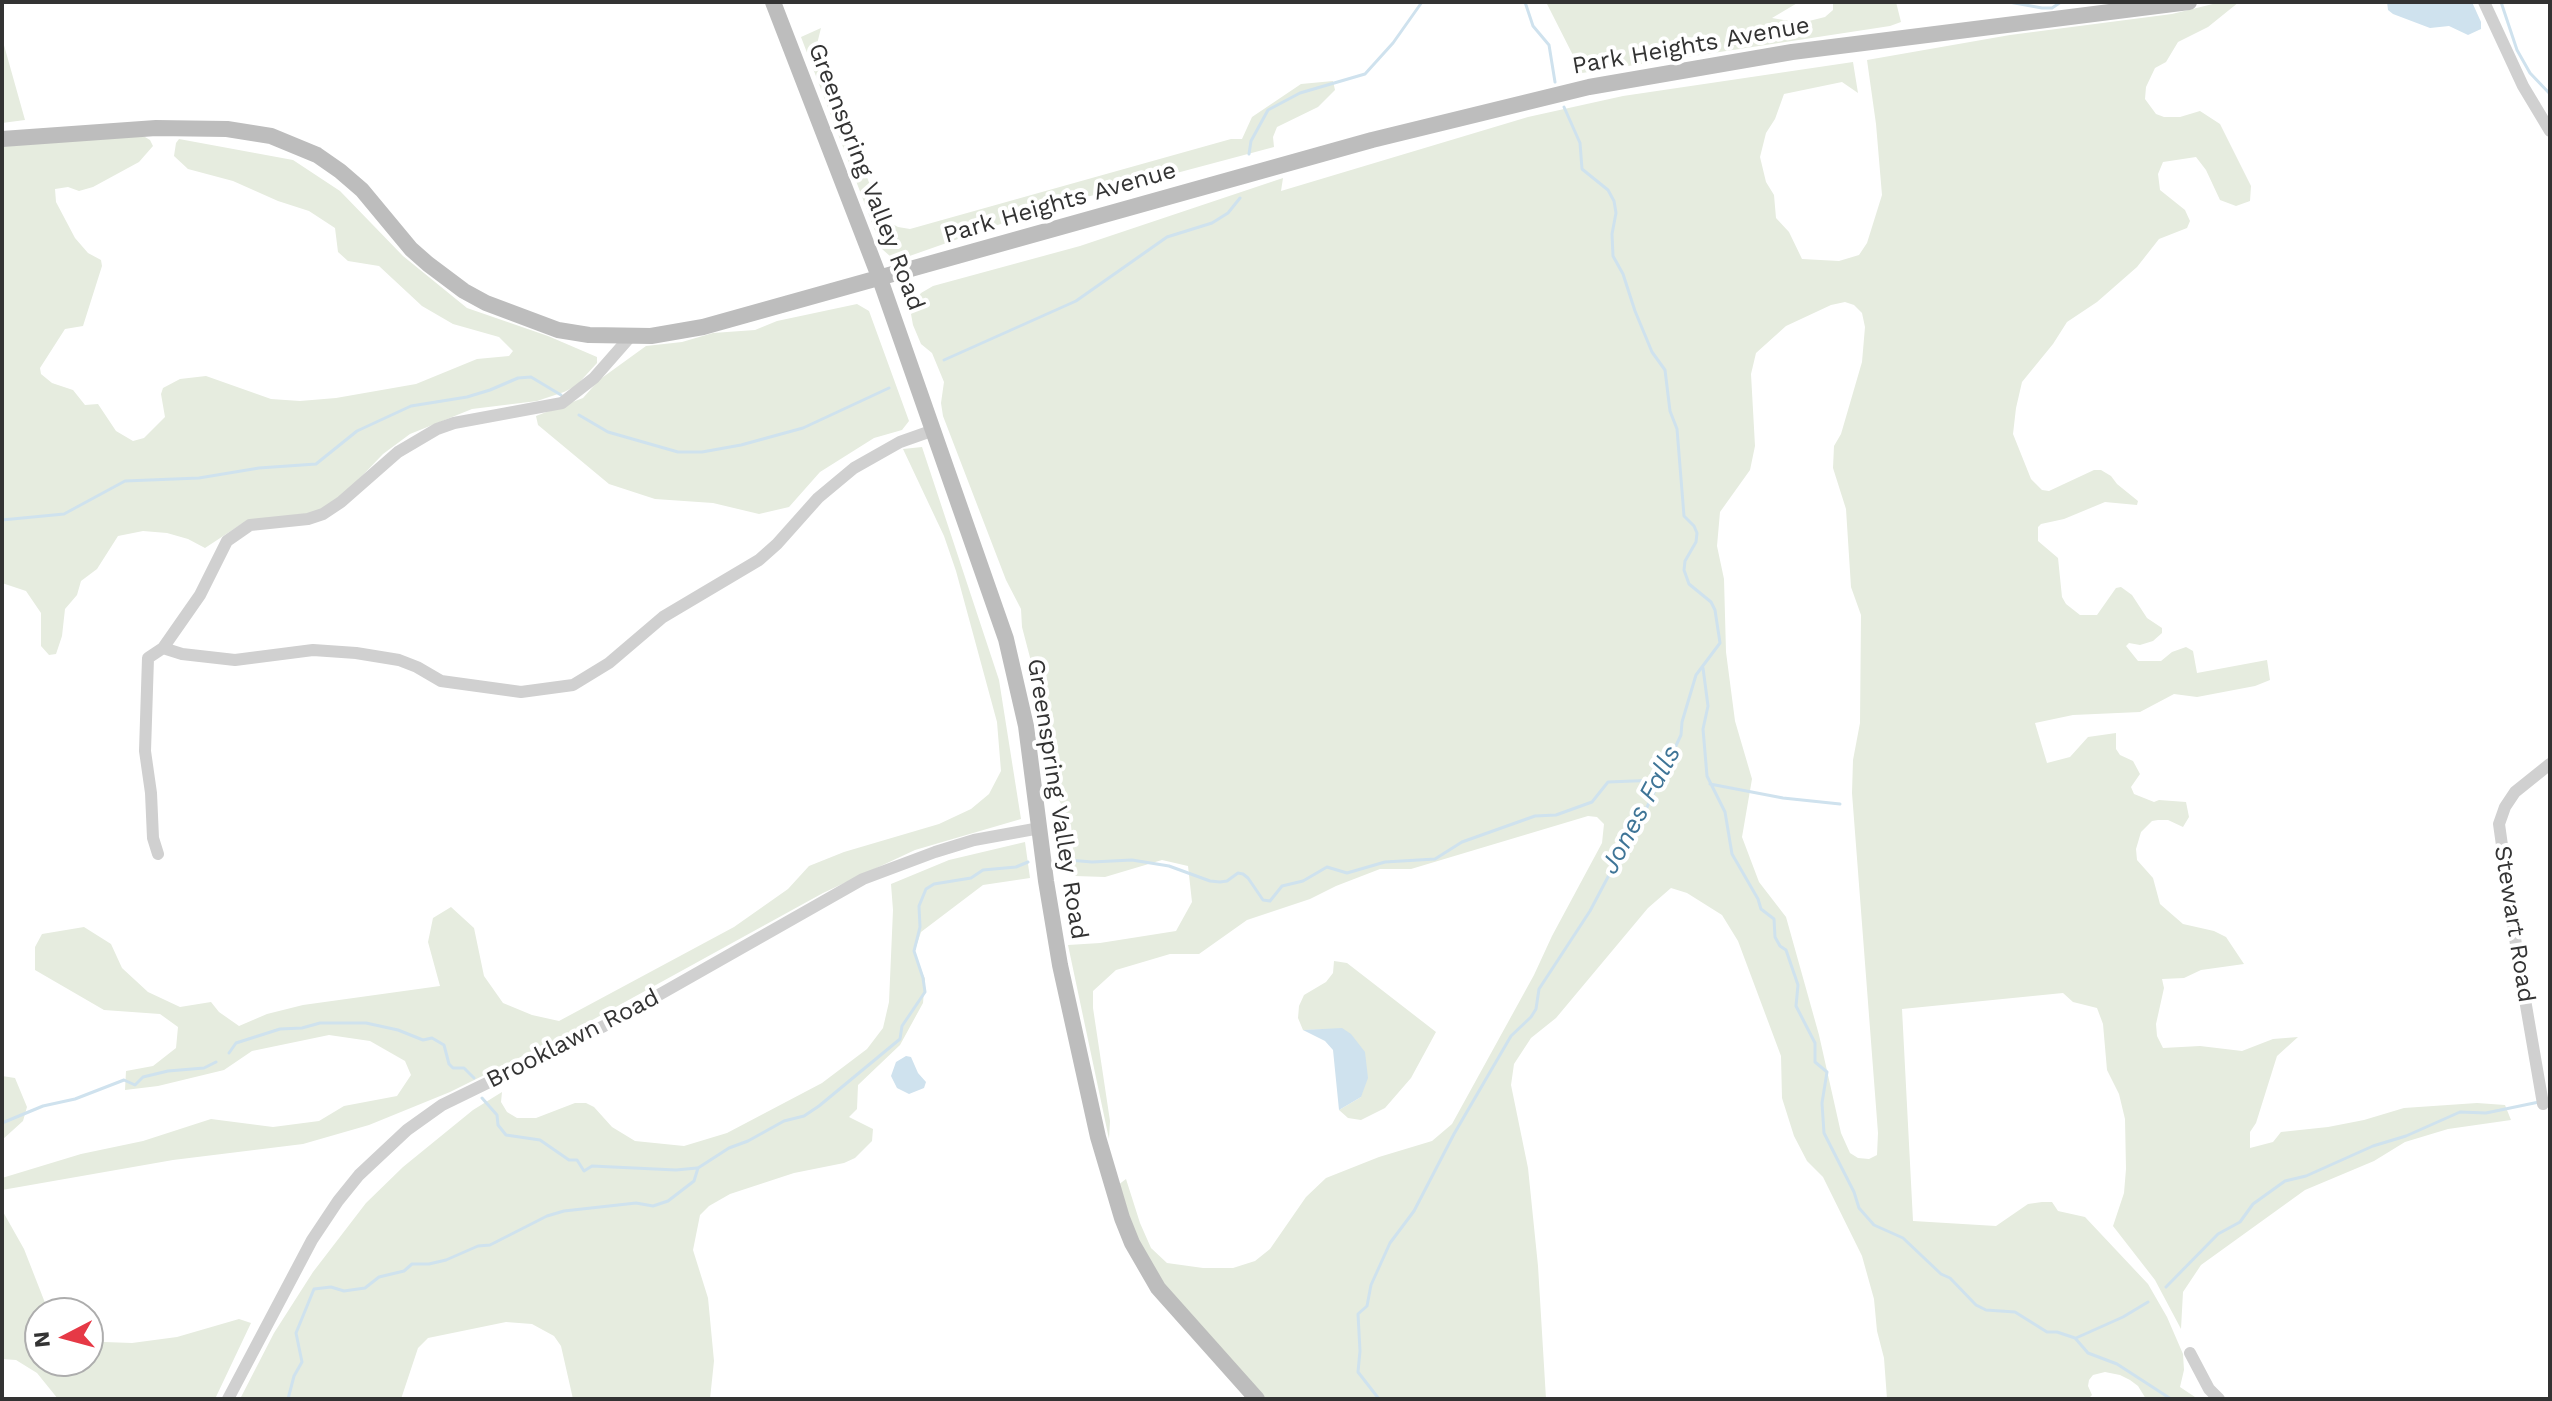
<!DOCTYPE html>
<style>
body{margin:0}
#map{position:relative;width:2552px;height:1401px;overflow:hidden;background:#fff;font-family:"Work Sans",sans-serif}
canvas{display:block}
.frame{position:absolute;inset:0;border:4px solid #333;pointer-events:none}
.north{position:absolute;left:24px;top:1297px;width:80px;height:80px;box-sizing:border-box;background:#fff;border:2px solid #adadad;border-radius:50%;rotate:264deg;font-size:22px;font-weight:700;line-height:32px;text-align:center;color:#333}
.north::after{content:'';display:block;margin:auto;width:28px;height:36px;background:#e63946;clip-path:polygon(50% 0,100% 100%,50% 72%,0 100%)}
</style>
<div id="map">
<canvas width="2552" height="1401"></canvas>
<div class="frame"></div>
<div class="north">N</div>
</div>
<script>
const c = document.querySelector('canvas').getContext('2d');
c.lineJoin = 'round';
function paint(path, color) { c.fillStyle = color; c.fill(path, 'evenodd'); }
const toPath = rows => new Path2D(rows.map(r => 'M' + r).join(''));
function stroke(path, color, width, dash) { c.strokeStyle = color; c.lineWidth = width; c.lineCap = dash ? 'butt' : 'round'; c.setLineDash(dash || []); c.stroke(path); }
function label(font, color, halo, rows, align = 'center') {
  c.font = font + ' "Work Sans",sans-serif'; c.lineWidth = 8; c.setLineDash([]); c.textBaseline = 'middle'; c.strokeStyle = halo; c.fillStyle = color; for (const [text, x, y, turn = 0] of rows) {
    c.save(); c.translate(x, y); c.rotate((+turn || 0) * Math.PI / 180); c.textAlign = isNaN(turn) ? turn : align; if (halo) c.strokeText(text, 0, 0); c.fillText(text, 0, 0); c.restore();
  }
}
const green = toPath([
 [1546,2,1799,2,1772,18,1801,23,1825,17,1833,10,1833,2,1896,2,1901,22,1890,26,1582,73],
 [2221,2,2239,2,2208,27,2178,42,2166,62,2155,68,2146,87,2145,99,2156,114,2164,117,2180,117,2200,111,2220,124,2251,186,2250,201,2236,206,2220,200,2206,170,2196,157,2163,162,2158,174,2160,190,2185,210,2190,221,2187,228,2159,239,2137,267,2097,302,2067,322,2053,344,2022,382,2016,408,2013,434,2031,479,2042,490,2049,491,2094,470,2101,470,2111,476,2117,484,2138,501,2137,505,2105,502,2064,519,2041,524,2038,527,2038,541,2058,558,2062,597,2066,604,2080,615,2097,615,2116,588,2121,587,2132,595,2147,618,2162,628,2162,633,2153,641,2140,645,2129,643,2126,646,2138,661,2161,661,2172,652,2186,647,2193,651,2197,673,2267,660,2270,680,2255,686,2197,697,2174,694,2140,712,2073,715,2035,723,2047,763,2070,757,2088,737,2116,733,2116,749,2120,755,2133,761,2140,774,2131,787,2134,794,2154,802,2159,800,2186,802,2189,817,2183,827,2168,820,2158,820,2152,821,2141,832,2136,849,2137,860,2153,878,2160,904,2183,924,2214,931,2226,937,2244,964,2201,970,2184,978,2162,979,2164,988,2156,1024,2157,1036,2163,1048,2200,1046,2242,1051,2273,1039,2298,1037,2277,1056,2256,1123,2250,1132,2250,1148,2273,1142,2281,1132,2328,1127,2364,1120,2404,1108,2477,1103,2505,1105,2511,1120,2448,1129,2405,1142,2374,1161,2305,1190,2201,1265,2183,1292,2181,1329,2155,1280,2113,1226,2124,1193,2126,1169,2125,1119,2119,1094,2107,1070,2103,1024,2097,1008,2073,1002,2063,993,1902,1009,1913,1221,1996,1226,2028,1204,2042,1202,2052,1202,2058,1211,2085,1217,2148,1284,2167,1317,2183,1354,2184,1370,2180,1387,2198,1399,2146,1399,2138,1386,2130,1380,2120,1375,2105,1372,2093,1375,2089,1380,2088,1386,2092,1395,2088,1399,1887,1399,1884,1358,1877,1331,1874,1299,1862,1256,1823,1177,1807,1161,1794,1136,1782,1098,1781,1056,1738,941,1722,915,1687,893,1671,888,1648,908,1556,1018,1531,1038,1514,1064,1511,1085,1528,1168,1538,1266,1546,1399,1265,1399,1155,1274,1135,1234,1118,1185,1126,1179,1140,1223,1151,1248,1167,1263,1203,1268,1233,1268,1255,1261,1270,1249,1306,1197,1326,1178,1379,1157,1432,1141,1452,1124,1534,975,1552,936,1602,843,1604,824,1597,817,1588,816,1411,869,1380,869,1336,886,1310,899,1247,920,1199,954,1170,954,1116,970,1093,991,1093,1008,1110,1121,1109,1139,1068,945,1100,943,1176,931,1192,902,1188,866,1162,860,1105,877,1075,876,1071,825,1053,787,1038,688,1022,627,1021,609,1006,580,943,416,941,403,944,382,932,353,921,344,913,325,911,314,914,303,921,293,933,286,1080,246,1283,178,1281,191,1528,117,1623,96,1853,62,1858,93,1842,82,1784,94,1775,119,1766,133,1760,157,1766,182,1774,195,1776,218,1789,232,1802,259,1839,261,1859,255,1867,243,1882,195,1876,124,1867,60,2010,35,2172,14],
 [1845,302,1854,305,1862,313,1865,327,1862,362,1841,434,1834,446,1833,468,1846,509,1851,587,1861,615,1860,723,1853,760,1852,793,1878,1133,1877,1155,1869,1159,1858,1158,1850,1153,1841,1133,1819,1035,1786,917,1759,882,1742,837,1752,779,1735,721,1726,652,1724,579,1717,546,1720,512,1750,470,1755,446,1751,374,1756,353,1786,326,1831,305],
 [821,28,817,44,819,55,881,213,887,221,898,227,910,229,1231,139,1242,139,1252,117,1301,84,1333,81,1335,90,1318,107,1277,127,1273,137,1274,147,1049,207,901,259,891,257,882,249,801,37],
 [2,38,25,120,2,123],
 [85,137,145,137,150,140,153,146,139,162,93,187,79,191,68,187,55,189,56,202,75,238,88,253,101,260,102,266,83,326,65,329,40,368,41,374,52,383,73,390,85,405,98,404,116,431,133,441,144,438,165,417,161,394,163,388,180,379,206,376,271,399,300,401,336,398,416,384,477,359,509,356,513,351,499,337,453,324,422,306,379,266,348,261,338,252,335,228,309,211,278,201,233,181,188,169,174,156,176,143,179,139,293,160,340,191,403,256,467,308,548,336,597,357,597,363,576,386,564,392,537,401,472,409,410,434,383,454,338,501,317,515,243,523,205,548,188,539,167,533,143,531,118,536,97,569,81,581,77,595,65,609,62,636,56,654,49,655,41,646,41,613,26,591,2,583,2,145],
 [857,304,869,311,909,421,902,430,874,438,820,472,789,507,759,514,713,503,655,499,609,484,538,425,536,416,583,398,599,380,646,346,682,342,713,333,755,330,777,321],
 [922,447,999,680,1021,819,915,850,823,893,565,1035,450,1092,369,1125,303,1144,173,1160,2,1190,2,1178,81,1154,143,1141,211,1119,273,1127,319,1121,344,1106,397,1096,411,1075,405,1061,370,1041,329,1035,252,1051,224,1070,158,1086,125,1090,126,1071,153,1066,176,1048,178,1027,160,1014,104,1010,35,970,35,947,42,934,84,927,111,944,122,968,148,992,180,1007,211,1002,219,1012,239,1026,267,1014,303,1005,440,986,428,942,433,918,451,907,474,928,484,976,503,1003,532,1015,559,1021,734,927,788,889,809,866,844,852,939,824,971,809,989,794,1001,771,997,722,956,571,944,536,903,449],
 [1025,842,1030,878,983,885,921,932,914,953,925,979,923,1003,900,1045,858,1085,857,1109,849,1117,873,1129,872,1141,855,1158,844,1163,794,1173,730,1194,709,1206,700,1215,693,1250,708,1298,714,1361,710,1399,573,1399,561,1346,554,1336,532,1324,506,1322,428,1338,418,1348,401,1399,240,1399,274,1333,313,1272,366,1203,403,1167,473,1110,502,1092,501,1102,507,1112,517,1118,536,1118,575,1103,586,1103,594,1107,612,1127,635,1141,684,1146,727,1133,822,1083,867,1049,883,1028,889,1002,893,910,891,884,949,860],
 [1334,961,1347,963,1436,1032,1411,1078,1385,1108,1361,1120,1348,1118,1339,1110,1361,1097,1342,1029,1303,1030,1298,1018,1299,1006,1304,995,1326,982,1333,973],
 [2,1076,15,1078,27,1107,23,1121,2,1140],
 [2,1210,24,1249,49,1313,40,1313,40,1361,88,1361,88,1338,104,1342,132,1343,177,1337,239,1319,251,1323,215,1399,58,1399,37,1373,16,1360,2,1359]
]);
const water = toPath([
 [2387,2,2472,2,2481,22,2481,29,2468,35,2449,26,2430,28,2393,14,2388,10],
 [1342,1028,1351,1034,1365,1052,1368,1078,1361,1097,1339,1110,1333,1050,1325,1041,1303,1030],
 [906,1056,911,1057,918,1073,926,1082,924,1088,909,1094,897,1088,891,1076,896,1062]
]);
const stream = toPath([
 [1525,2,1533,26,1549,45,1555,82],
 [2009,2,2042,8,2052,8,2061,2],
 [2501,2,2517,50,2530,73,2550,94],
 [1249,154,1251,141,1268,110,1300,93,1365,74,1393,43,1422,2],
 [944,360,1076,301,1167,237,1212,223,1228,213,1240,198],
 [579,415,608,432,678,452,702,452,741,445,803,428,889,388],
 [2,520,64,514,125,481,199,478,259,468,316,464,357,431,411,406,467,397,490,390,518,378,531,377,561,395],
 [1703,668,1708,706,1703,729,1707,776,1725,812,1732,854,1758,899,1761,909,1774,919,1775,937,1780,946,1786,950,1798,985,1796,1006,1815,1043,1815,1062,1827,1072,1822,1103,1824,1133,1854,1192,1859,1208,1874,1225,1903,1238,1941,1274,1950,1278,1976,1305,1986,1310,2015,1312,2047,1332,2057,1332,2075,1338,2088,1353,2117,1364,2171,1399],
 [1710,784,1783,798,1840,804],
 [1057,859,1092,862,1132,860,1169,866,1210,881,1220,882,1227,881,1238,873,1243,874,1248,878,1263,900,1270,901,1282,886,1303,881,1327,867,1347,873,1385,862,1435,859,1462,842,1535,816,1556,815,1592,802,1608,782,1659,780],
 [229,1053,236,1043,280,1029,302,1028,320,1023,366,1023,398,1030,423,1040,432,1038,444,1045,449,1064,453,1068,464,1068,474,1078],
 [482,1098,497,1115,498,1125,506,1135,540,1140,569,1160,577,1160,584,1171,592,1166,676,1170,697,1168],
 [2,1123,43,1106,75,1099,124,1080,135,1085,143,1077,168,1071,204,1068,216,1062],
 [2166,1287,2218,1234,2240,1222,2253,1204,2285,1181,2306,1176,2373,1146,2406,1136,2460,1112,2486,1113,2539,1102],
 [2076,1338,2123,1317,2148,1302],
 [288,1399,294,1376,302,1362,296,1333,314,1289,331,1287,344,1291,365,1288,379,1277,404,1271,412,1264,429,1264,446,1260,478,1246,490,1245,547,1216,564,1211,636,1203,653,1206,668,1201,694,1181,698,1168,729,1148,748,1141,784,1121,804,1116,819,1106,900,1039,902,1026,925,992,923,978,914,951,920,927,919,906,926,889,934,884,971,878,983,870,1016,867,1028,862],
 [1379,1399,1358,1372,1360,1351,1358,1314,1367,1306,1371,1285,1390,1243,1414,1211,1454,1134,1511,1036,1531,1017,1536,1009,1539,989,1590,911,1609,875,1618,852,1631,841,1681,735,1682,722,1696,675,1720,643,1715,610,1711,602,1689,584,1684,570,1685,561,1696,542,1697,533,1694,526,1684,516,1677,429,1670,411,1665,370,1652,352,1635,311,1623,274,1613,256,1612,234,1616,213,1614,201,1608,190,1582,169,1580,143,1564,107]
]);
const minor = toPath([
 [2484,2,2523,86,2550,131],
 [163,648,182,654,235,660,313,650,356,653,399,660,417,667,441,681,521,692,573,685,609,663,663,617,759,560,777,544,818,498,854,468,900,442,934,430],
 [158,854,153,838,151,793,145,751,148,658,163,648,200,595,227,541,250,525,308,519,323,514,341,502,398,452,437,429,454,423,562,403,594,378,630,337],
 [2543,1104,2518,959,2499,824,2505,807,2515,792,2550,764],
 [2190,1353,2209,1389,2219,1399],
 [228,1399,312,1240,338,1201,359,1175,407,1130,442,1105,604,1026,863,879,935,852,974,840,1040,828]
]);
const secondary = toPath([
 [773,2,880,279,1006,639,1026,726,1046,881,1060,965,1098,1137,1122,1218,1132,1243,1158,1288,1257,1399],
 [2,139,156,128,227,129,271,136,317,155,340,171,362,190,411,249,428,264,464,291,486,303,558,330,589,335,651,336,703,327,1372,140,1589,87,1792,52,2189,2]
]);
const streetNames = [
 ["Park Heights Avenue",1691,46,-10],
 ["Greenspring Valley Road",866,177,69],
 ["Park Heights Avenue",1060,203,-16],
 ["Greenspring Valley Road",1057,799,81],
 ["Stewart Road",2514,924,81],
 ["Brooklawn Road",573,1039,-27]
];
const waterNames = [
 ["Jones Falls",1641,810,-62]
];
paint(green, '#e6ecdf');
paint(water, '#cfe2ee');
stroke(stream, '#cfe2ee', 3);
stroke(minor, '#d0d0d0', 12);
stroke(secondary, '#bdbdbd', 16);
label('24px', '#333', '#fff', streetNames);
label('italic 26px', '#3f7597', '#fff', waterNames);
</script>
